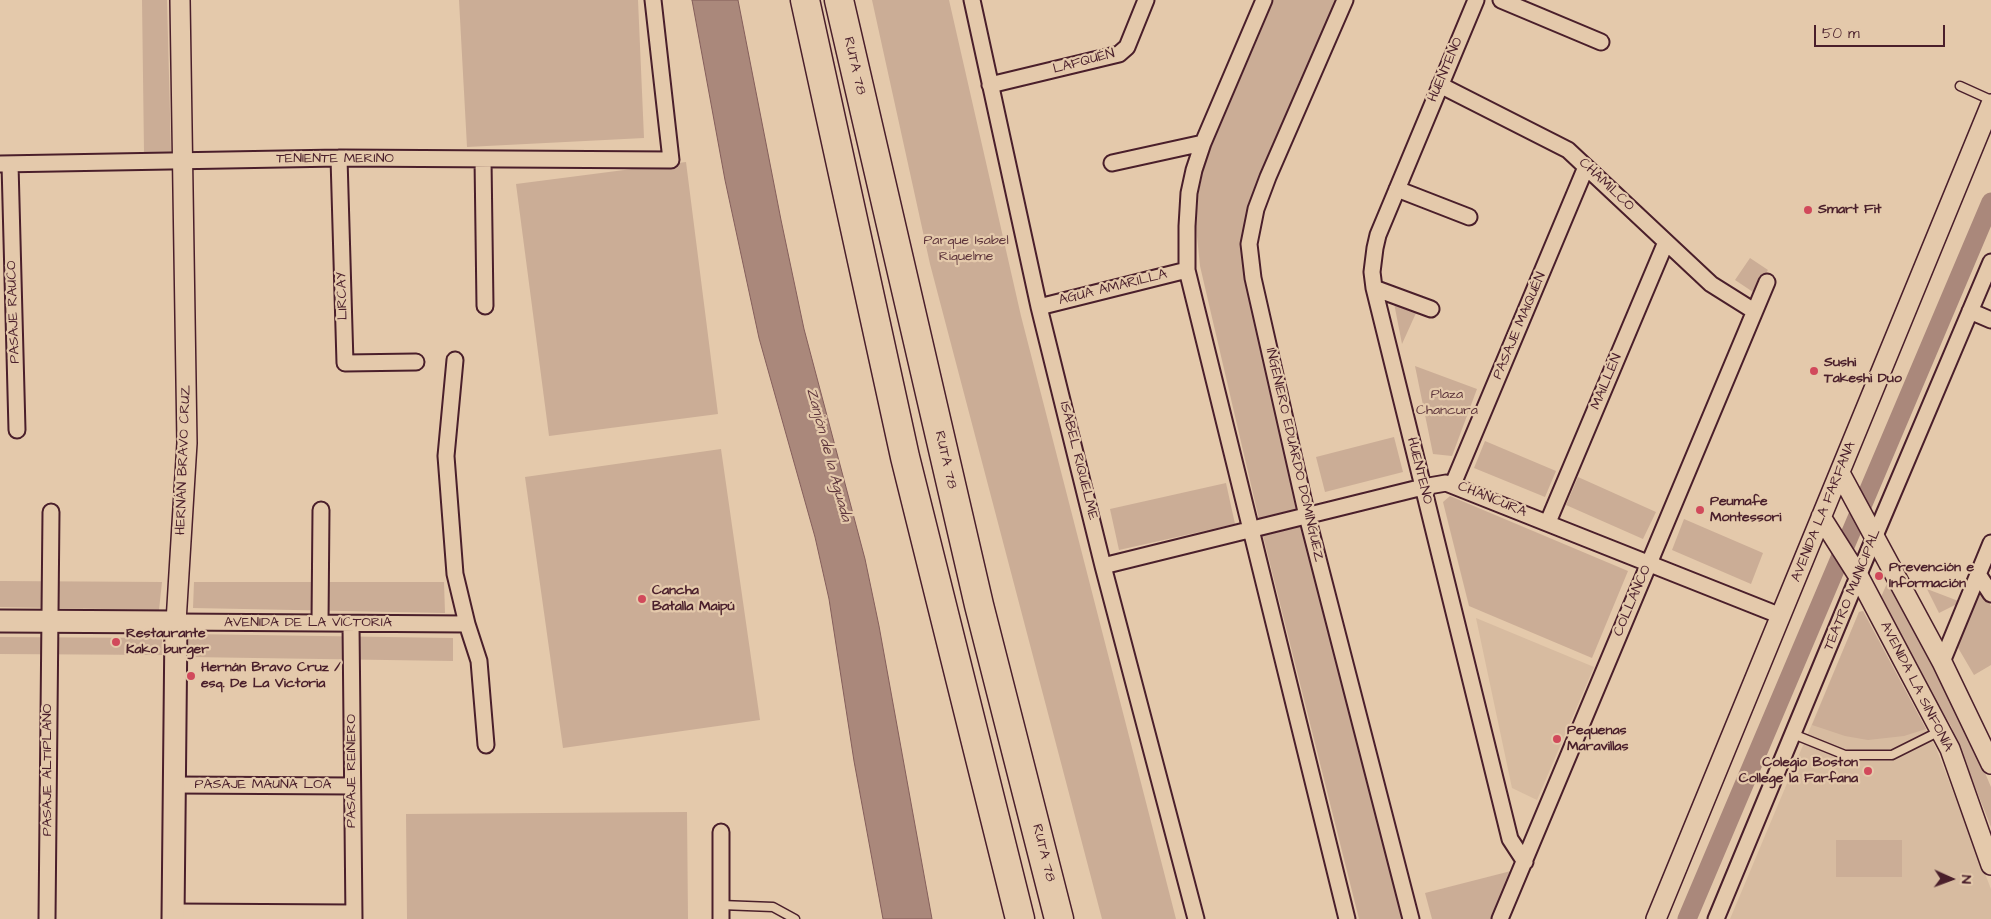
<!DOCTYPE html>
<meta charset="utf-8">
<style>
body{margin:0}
#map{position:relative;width:1991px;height:919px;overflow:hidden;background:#e4c9ab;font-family:"Architects Daughter",sans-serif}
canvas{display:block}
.north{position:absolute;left:1926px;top:854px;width:50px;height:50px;-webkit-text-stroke:4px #e4c9ab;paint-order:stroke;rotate:92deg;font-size:14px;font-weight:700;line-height:20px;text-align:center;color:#4a1f2b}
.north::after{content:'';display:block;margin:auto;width:18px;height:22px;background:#4a1f2b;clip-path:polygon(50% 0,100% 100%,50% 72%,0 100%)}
.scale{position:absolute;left:1814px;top:25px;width:131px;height:22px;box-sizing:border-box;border:2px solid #4a1f2b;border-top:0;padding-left:6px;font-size:15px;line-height:18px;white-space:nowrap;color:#4a1f2b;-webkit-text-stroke:4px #e4c9ab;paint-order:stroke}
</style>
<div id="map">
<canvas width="1991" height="919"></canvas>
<div class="north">N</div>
<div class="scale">50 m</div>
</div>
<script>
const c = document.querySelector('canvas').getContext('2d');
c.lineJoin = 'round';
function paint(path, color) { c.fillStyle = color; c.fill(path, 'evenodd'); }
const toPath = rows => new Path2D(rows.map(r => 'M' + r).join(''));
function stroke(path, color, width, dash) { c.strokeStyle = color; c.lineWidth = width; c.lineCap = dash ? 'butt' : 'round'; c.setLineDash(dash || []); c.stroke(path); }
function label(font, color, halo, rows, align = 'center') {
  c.font = font + ' "Architects Daughter",sans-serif'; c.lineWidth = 4.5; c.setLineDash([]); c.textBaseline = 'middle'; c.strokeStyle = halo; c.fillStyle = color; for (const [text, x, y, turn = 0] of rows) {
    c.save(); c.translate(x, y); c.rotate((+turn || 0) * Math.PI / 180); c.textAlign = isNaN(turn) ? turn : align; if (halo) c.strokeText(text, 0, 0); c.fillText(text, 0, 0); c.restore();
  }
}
const built = toPath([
 [1863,611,1936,748,1991,889,1991,919,1730,919,1859,612],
 [1476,618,1594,667,1537,800,1512,788]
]);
const green = toPath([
 [142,0,167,0,171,152,144,152],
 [459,0,638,0,644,138,467,147],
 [872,0,949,0,1021,316,1176,919,1102,919,930,264],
 [1274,0,1336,0,1248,207,1241,244,1245,279,1405,919,1359,919,1262,532,1200,266,1196,226,1198,195,1203,172,1210,150],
 [686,162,718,414,549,436,516,184],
 [1750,258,1768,270,1753,292,1735,280],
 [1394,303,1416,313,1402,344],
 [1415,366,1477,389,1452,456,1433,454],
 [1394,437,1403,472,1325,492,1316,457],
 [1485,441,1556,471,1545,497,1474,468],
 [721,449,760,720,563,748,525,477],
 [1578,477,1656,512,1643,539,1566,505],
 [1226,483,1235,524,1119,550,1110,509],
 [1450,496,1628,571,1592,658,1469,606,1443,502],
 [1684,519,1763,553,1751,584,1672,550],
 [0,581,162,582,159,610,0,607],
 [1888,581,1935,669,1974,747,1991,787,1991,827,1951,726,1878,604],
 [194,582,444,582,445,613,193,608],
 [1927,589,1961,602,1939,613],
 [1981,590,1991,606,1991,665,1974,675,1957,646],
 [1863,611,1926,729,1904,736,1868,740,1845,736,1812,725,1859,612],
 [189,634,453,638,453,661,189,657],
 [0,637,162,638,162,655,0,654],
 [687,812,688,919,407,919,406,814],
 [1836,840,1902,840,1902,877,1836,877],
 [1511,871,1492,919,1432,919,1425,893]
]);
const water = toPath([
 [692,0,738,0,781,220,804,329,865,559,879,626,932,919,883,919,854,761,829,599,815,537,759,338,725,180,692,0]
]);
const canal = toPath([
 [1687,919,1991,202]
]);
const service = toPath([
 [1960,86,1991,100],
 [1793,734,1845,755,1892,755,1940,731],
 [721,905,773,907,795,919]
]);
const minor = toPath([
 [972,0,1039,307,1103,566,1196,919],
 [1264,0,1203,143,1194,170,1189,193,1187,226,1187,270,1347,919],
 [1345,0,1268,177,1256,209,1249,244,1253,278,1307,516,1411,919],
 [1476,0,1378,235,1375,248,1372,272,1374,288,1510,839,1525,862],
 [1501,0,1601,42],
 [990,85,1119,54,1127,47,1146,0],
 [1440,85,1568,150,1711,284,1754,311],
 [339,158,345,363,416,362],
 [483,159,485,306],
 [1112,163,1203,143],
 [0,164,339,158,671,160,653,0],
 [10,164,17,430],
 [1397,189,1469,217],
 [1374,288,1431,309],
 [1039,307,1187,270],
 [1970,311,1991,320],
 [455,360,446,456,455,574,467,624,479,661,486,745],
 [1453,484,1586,167],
 [1548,522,1666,242],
 [1103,566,1423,487,1446,483,1781,616],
 [1978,574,1991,594],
 [176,622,467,624],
 [320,623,321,510],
 [351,624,354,919],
 [1942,662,1991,543],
 [174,785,352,786],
 [721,832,721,919],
 [173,912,353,913],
 [47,919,51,512],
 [1500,919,1767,282],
 [1716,919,1874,538,1991,262]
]);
const tertiary = toPath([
 [1840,473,1942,662,1991,764],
 [1821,517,1859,577,1950,749,1991,865],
 [176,622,187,443,180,0],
 [1656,919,1991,104]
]);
const secondary = toPath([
 [0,621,176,622,173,919]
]);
const motorway = toPath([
 [805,0,905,457,1020,919],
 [839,0,979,605,1059,919]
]);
const markers = [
 [1808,210,5,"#d1495b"],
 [1814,371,5,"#d1495b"],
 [1700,510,5,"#d1495b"],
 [1879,576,5,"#d1495b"],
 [642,599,5,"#d1495b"],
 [116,642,5,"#d1495b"],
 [191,676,5,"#d1495b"],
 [1557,739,5,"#d1495b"],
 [1868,771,5,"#d1495b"]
];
const streetNames = [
 ["LAFQUÉN",1084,62,-15],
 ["RUTA 78",854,66,77],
 ["HUENTENO",1446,70,-67],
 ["TENIENTE MERINO",335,159],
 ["CHAMILCO",1606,185,43],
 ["AGUA AMARILLA",1113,288,-14],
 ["LIRCAY",343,296,-92],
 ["PASAJE RAUCO",14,312,-92],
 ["PASAJE MAIQUÉN",1520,326,-67],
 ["MAILLÉN",1607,382,-67],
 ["INGENIERO EDUARDO DOMÍNGUEZ",1294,455,77],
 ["HERNÁN BRAVO CRUZ",184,460,-88],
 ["RUTA 78",945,460,77],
 ["ISABEL RIQUELME",1078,461,76],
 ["HUENTENO",1419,471,76],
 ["CHANCURA",1492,500,22],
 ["AVENIDA LA FARFANA",1824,512,-68],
 ["TEATRO MUNICIPAL",1853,590,-68],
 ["COLLANCO",1633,601,-67],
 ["AVENIDA DE LA VICTORIA",308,623],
 ["AVENIDA LA SINFONÍA",1916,687,63],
 ["PASAJE ALTIPLANO",48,770,-90],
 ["PASAJE REINERO",352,771,-90],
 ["PASAJE MAUNA LOA",263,785],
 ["RUTA 78",1043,853,76]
];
const poiNames = [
 ["Smart Fit",1818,210],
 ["Sushi",1824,363],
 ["Takeshi Duo",1824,379],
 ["Peumafe",1710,502],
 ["Montessori",1710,518],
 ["Prevención e",1889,568],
 ["Información",1889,584],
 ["Cancha",652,591],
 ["Batalla Maipú",652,607],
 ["Restaurante",126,634],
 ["Kako burger",126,650],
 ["Hernán Bravo Cruz /",201,668],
 ["esq. De La Victoria",201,684],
 ["Pequenas",1567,731],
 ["Maravillas",1567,747],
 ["Colegio Boston",1858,763,"right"],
 ["College la Farfana",1858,779,"right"]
];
const parkNames = [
 ["Parque Isabel",966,241],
 ["Riquelme",966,257],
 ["Plaza",1447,395],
 ["Chancura",1447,411]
];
const waterNames = [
 ["Zanjón de la Aguada",828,455,75]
];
paint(built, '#d7bba0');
paint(green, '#cbad96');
paint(water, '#aa887b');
stroke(water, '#845e5b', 1);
stroke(canal, '#aa887b', 19);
stroke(service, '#4a1f2b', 11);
stroke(minor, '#4a1f2b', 19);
stroke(tertiary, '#4a1f2b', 22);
stroke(secondary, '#4a1f2b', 25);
stroke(motorway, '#4a1f2b', 31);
stroke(service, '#e4c9ab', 8);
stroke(minor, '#e4c9ab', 15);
stroke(tertiary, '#e4c9ab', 19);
stroke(secondary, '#e4c9ab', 21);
stroke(motorway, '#e4c9ab', 28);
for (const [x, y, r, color] of markers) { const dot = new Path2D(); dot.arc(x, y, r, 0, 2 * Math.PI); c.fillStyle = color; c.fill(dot); stroke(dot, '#e4c9ab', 2); }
label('14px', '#4a1f2b', '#e4c9ab', streetNames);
label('bold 14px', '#4a1f2b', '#e4c9ab', poiNames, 'left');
label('14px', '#5d343b', '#e4c9ab', parkNames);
label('italic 15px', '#5d343b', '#e4c9ab', waterNames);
</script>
